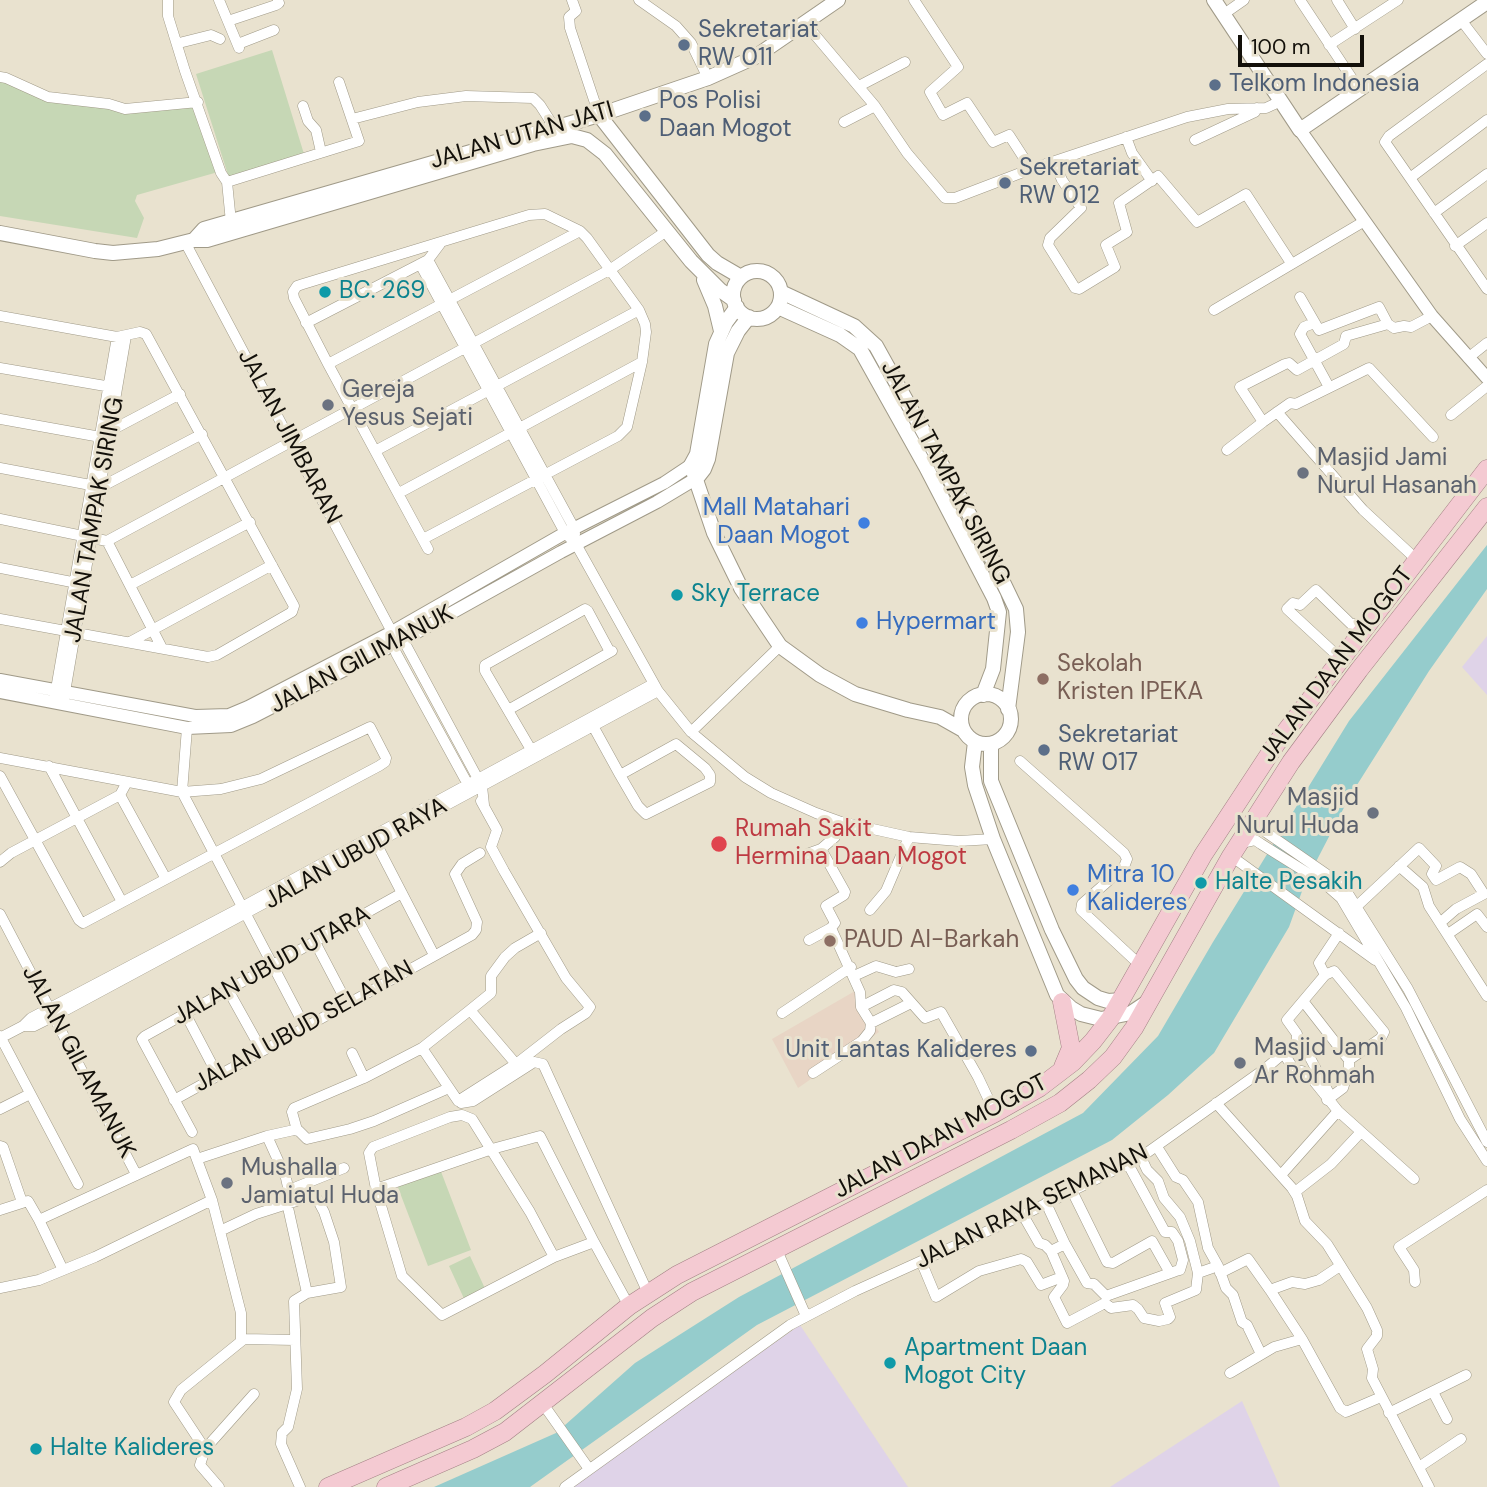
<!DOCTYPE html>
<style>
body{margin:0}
#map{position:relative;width:1487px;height:1487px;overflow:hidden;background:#e9e2cf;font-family:"DM Sans",sans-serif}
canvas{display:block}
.scale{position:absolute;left:1238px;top:35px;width:126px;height:32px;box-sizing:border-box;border:4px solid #13100a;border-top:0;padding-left:9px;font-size:21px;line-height:24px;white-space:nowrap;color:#13100a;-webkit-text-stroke:5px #e9e2cf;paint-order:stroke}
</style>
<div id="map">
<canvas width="1487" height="1487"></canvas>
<div class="scale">100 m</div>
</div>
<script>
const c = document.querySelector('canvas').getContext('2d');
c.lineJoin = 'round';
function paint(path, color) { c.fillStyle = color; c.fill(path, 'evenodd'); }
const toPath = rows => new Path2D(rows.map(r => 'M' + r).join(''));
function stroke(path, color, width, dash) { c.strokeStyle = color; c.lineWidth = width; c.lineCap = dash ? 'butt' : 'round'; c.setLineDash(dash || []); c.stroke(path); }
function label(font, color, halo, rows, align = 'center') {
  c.font = font + ' "DM Sans",sans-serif'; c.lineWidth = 6; c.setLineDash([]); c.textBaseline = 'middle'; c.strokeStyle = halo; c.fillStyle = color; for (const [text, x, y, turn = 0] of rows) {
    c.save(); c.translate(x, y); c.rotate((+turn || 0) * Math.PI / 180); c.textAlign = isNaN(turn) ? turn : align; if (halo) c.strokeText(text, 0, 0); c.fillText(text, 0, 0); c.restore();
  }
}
const industrial = toPath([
 [1487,636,1487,695,1462,667],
 [800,1325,908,1487,567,1487],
 [1242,1401,1280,1487,1110,1487]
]);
const education = toPath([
 [855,991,879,1032,798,1088,772,1039]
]);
const green = toPath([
 [272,50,304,154,229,178,196,74],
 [0,80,46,100,130,107,193,102,218,172,137,195,135,201,144,218,137,238,0,216],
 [440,1169,471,1250,428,1266,397,1185],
 [470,1256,488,1295,467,1305,449,1266]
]);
const water = toPath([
 [1487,545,1487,589,1429,671,1350,796,1305,883,1289,927,1214,1053,1168,1095,1112,1140,757,1325,530,1487,434,1487,556,1433,635,1363,739,1297,1083,1113,1158,1036,1213,942,1349,721]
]);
const minor = toPath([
 [168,0,168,16,185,71,221,173,227,182,231,222],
 [219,0,239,48],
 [572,0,576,11,569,17,570,28,599,115],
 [639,0,676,26,691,43,708,78],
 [914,0,958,67,930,92,943,115,967,103,993,142,1009,135,1031,169],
 [1300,0,1359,89],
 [1337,0,1355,29],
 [1224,14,1244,0],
 [1461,20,1487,54],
 [228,21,276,5,279,3,278,0],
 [804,22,875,106,907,153,945,198,955,198,1031,169,1187,117,1228,109,1266,108,1281,101],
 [179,43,211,35,220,39],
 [238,44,274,30],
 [1329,45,1398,0],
 [1487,64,1389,136,1385,142,1487,289],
 [0,77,6,78,48,97,109,104,125,109,198,102],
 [859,86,905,62],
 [303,106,308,121,316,130,321,152],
 [352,119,418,102,466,96,533,98,540,105,554,127],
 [844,122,875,106],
 [1126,137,1132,153,1152,181],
 [1195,140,1255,112,1257,108],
 [1054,162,1062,180,1081,208,1050,238,1048,245,1075,288,1079,289,1115,267,1106,245,1127,232,1119,203,1158,176,1197,222,1246,194,1291,263],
 [1410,178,1487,120],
 [227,182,359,141,339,82],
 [1434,213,1487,174],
 [185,242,392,632,403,640,407,647,478,779,482,786,484,805],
 [1455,246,1487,223],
 [428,260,574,528,575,534],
 [420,264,565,533,576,544,658,691,691,732,745,777,771,793,816,813,841,822,909,837,959,841,993,839],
 [1300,297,1319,330,1379,307,1388,324],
 [1214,310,1363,222],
 [0,316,117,337,140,332,146,334,294,606,292,612,217,655,208,657,0,619],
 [306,323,428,260,440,244],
 [1314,323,1304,327,1300,334,1329,387],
 [1468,358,1487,343],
 [328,364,580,231],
 [0,368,117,388],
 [1277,412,1363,510,1416,559],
 [1451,415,1487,386],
 [0,419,106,438],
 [1263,422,1290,403,1296,404,1369,368,1433,437],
 [112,430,180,394],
 [1227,450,1263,422,1240,387,1285,364,1289,363,1297,370,1344,344,1346,336,1388,324,1394,328,1404,326,1411,327,1432,316],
 [375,451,639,310],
 [0,468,101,487,202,434],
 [399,493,642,362],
 [0,519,107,541,611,269,668,230],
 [423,539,618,436,627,427,642,362,646,332,645,324,639,310,587,238,580,231,545,214,529,215,303,284,297,286,293,292,294,298,328,364,428,549],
 [107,541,162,648],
 [0,568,82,584],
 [130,585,250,522],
 [392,640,396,653,471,790],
 [130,642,272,565],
 [1341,659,1287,609,1293,603,1300,605,1316,590,1351,624,1366,624],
 [55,695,117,337],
 [64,698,126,336],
 [508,710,612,651],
 [593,726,620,775,638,806,646,814,710,782,710,775,705,768,676,744,620,775],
 [187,728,182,792,305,1027],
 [691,732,780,646],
 [533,753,485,671,485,665,585,609,588,611,610,652],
 [0,758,182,792,221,789,261,779,370,727,386,758,385,762,379,766,83,923,79,920,0,776],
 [1020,761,1124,853,1127,859,1124,867,1082,904,1081,910,1141,966],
 [49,766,122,902],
 [120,795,166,879],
 [1260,812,1262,826,1267,833,1335,880,1347,892,1408,989,1487,1142],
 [376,843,434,955],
 [1241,843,1255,840,1261,844,1325,884,1341,898,1406,1008,1460,1119,1487,1161],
 [821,849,845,892,844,895,826,906,835,923,831,928,860,992,861,1007,871,1023,911,1003],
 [1231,856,1375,960],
 [796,858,821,849,835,837,841,822],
 [0,862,11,853,120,795,127,782],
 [1399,866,1423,887,1429,906,1487,996],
 [1357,906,1419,848,1436,866,1432,874,1436,880,1460,867,1471,874,1484,894,1456,909,1441,922],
 [870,910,886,891,909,837],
 [0,914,136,1174],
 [357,918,390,979],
 [1448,934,1477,914,1487,927],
 [809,940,831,928],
 [315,942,347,1003],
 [1325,975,1334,971,1384,1032,1381,1038,1349,1060],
 [854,976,876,966,896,972,909,969],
 [228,990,262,1051],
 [1303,1001,1349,1060],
 [861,1007,894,990,902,992,925,1018,941,1012,978,1077,995,1113],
 [470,1010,491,993,491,976,505,957,515,948,541,933],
 [185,1013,218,1076],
 [782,1013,851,967],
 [23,1026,34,1026,66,1010,658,691],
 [0,1036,78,1184],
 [0,1038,23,1026,31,1018,242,907,653,684],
 [1297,1042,1297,1034,1287,1020,1325,975,1319,963,1339,933],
 [1297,1042,1302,1044,1308,1054,1331,1097],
 [422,1048,470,1010,516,1064],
 [352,1053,364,1078],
 [1284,1054,1295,1071,1302,1071,1309,1075,1338,1111,1414,1179],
 [813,1073,862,1041,870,1031,871,1023],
 [174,1100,472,935,476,930,477,922,455,874,462,864,480,853],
 [1327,1100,1343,1088,1349,1069,1349,1060],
 [458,1101,516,1064,561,1029,586,1013,590,1007,566,978,504,871,491,847,497,830,481,801],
 [461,1103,473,1101,534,1062,543,1064,648,1293],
 [1216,1103,1292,1188,1297,1196,1305,1221,1327,1244,1367,1308,1377,1330,1377,1336,1367,1349,1373,1369,1372,1378,1429,1487],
 [0,1109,30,1094],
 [297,1130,292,1112,294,1108,364,1078,422,1048,458,1101],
 [192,1132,144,1043,142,1039,145,1036,402,893],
 [267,1136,286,1178,291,1201],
 [0,1146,3,1147,22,1202],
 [1157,1147,1176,1177,1183,1180,1198,1202,1208,1248,1218,1266,1226,1288,1233,1295,1242,1322,1247,1325,1261,1354],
 [197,1159,267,1136,294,1130,299,1131,307,1139,350,1129,374,1121,449,1088],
 [1281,1175,1338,1111],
 [376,1189,492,1149,540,1136,594,1242],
 [289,1190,344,1168],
 [1072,1191,1107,1262,1113,1263,1152,1241,1170,1273],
 [1295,1192,1331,1164,1361,1132],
 [287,1203,307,1293,294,1301,297,1389,288,1427,282,1433,281,1444,300,1487],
 [1046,1203,1065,1244],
 [0,1210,28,1201,39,1220,193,1149,212,1200,220,1231,256,1214,315,1195,324,1212,334,1242,341,1287,307,1293],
 [1023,1215,1039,1243,1045,1245,1051,1251,1065,1244,1087,1283,1094,1284,1106,1296,1176,1271,1180,1270,1183,1260,1178,1241,1172,1232,1165,1232,1128,1164],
 [39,1220,63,1270],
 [220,1231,241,1313,241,1341],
 [776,1248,806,1316],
 [1051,1251,1064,1281,1063,1285,1054,1297,1067,1323,1105,1303,1111,1308,1133,1305,1138,1309,1144,1318,1159,1321,1168,1319,1170,1317,1165,1303,1196,1290,1198,1273,1190,1241,1180,1217,1164,1198,1158,1181,1147,1170,1141,1157],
 [554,1257,442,1315,402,1276,376,1189,369,1153,373,1147,450,1117,462,1115,472,1119,530,1212,554,1257,594,1242,629,1306],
 [921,1261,936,1297,979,1271,1021,1259,1027,1262,1041,1285,1062,1277],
 [1198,1273,1218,1266],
 [1220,1273,1248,1259,1270,1290,1292,1282,1305,1284,1319,1280,1340,1266],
 [1415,1282,1414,1270,1399,1247,1487,1190],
 [0,1288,39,1280,95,1257,212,1200],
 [1270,1290,1302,1339,1340,1408,1346,1412,1381,1397],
 [1230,1373,1274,1347,1302,1339],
 [1433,1392,1447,1419],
 [543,1404,589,1469],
 [1389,1413,1466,1375],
 [205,1449,174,1402,181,1390,244,1339,295,1340],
 [1419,1467,1461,1439],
 [219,1487,200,1465,205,1449,254,1394],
 [565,1487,790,1325,855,1291,1023,1215,1141,1157,1266,1068,1297,1042]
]);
const tertiary = toPath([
 [1300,130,1432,316,1487,378],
 [0,680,195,716,229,715,248,707,392,632,565,533,664,483,691,465],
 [0,692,187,728,231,726,253,717,403,640,561,552,657,502,697,478]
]);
const secondary = toPath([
 [1214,0,1300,130,1487,2],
 [599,115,708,255,717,263,741,277],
 [0,233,95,251,113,253,158,249,194,240,207,240,533,144,572,136,587,140,605,154,691,261,720,290,734,300],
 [194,240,204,229,599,115,708,78,755,57,838,0],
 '733 295a24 24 0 1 1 48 0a24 24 0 1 1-48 0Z',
 [704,280,715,306,721,331],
 [781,292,854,326,876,346,978,530,1016,609,1018,632,1008,709],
 [737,307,726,322,716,344,697,454,691,465,714,533,741,588,780,646,820,675,855,694,908,710,940,717,963,730],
 [778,307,840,335,860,349,926,467,994,598,999,612,993,669,983,695],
 [697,478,704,469,708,459,727,353,738,331,749,317],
 '961 719a25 25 0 1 1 50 0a25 25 0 1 1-50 0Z',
 [975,742,972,767,975,785,993,839,1057,995,1071,1008,1081,1014,1101,1019,1131,1013,1149,1001],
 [991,744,991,781,1052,930,1076,979,1083,988,1098,998,1108,1001,1122,1000]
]);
const trunk = toPath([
 [1062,1002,1071,1048,1063,1067],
 [328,1487,466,1427,495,1411,545,1374,629,1306,677,1275,995,1113,1039,1088,1073,1062,1093,1041,1110,1019,1203,855,1276,744,1487,469],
 [386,1487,473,1449,505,1432,652,1318,692,1292,1011,1130,1060,1103,1089,1080,1113,1057,1134,1028,1231,856,1291,762,1359,670,1487,507]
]);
const markers = [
 [684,45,7,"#5c6f8a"],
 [1215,85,7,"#5c6f8a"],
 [645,116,7,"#5c6f8a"],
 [1005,183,7,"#5c6f8a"],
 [325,292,7,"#0f9aa8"],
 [328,405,7,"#6b7280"],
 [1303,473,7,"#6b7280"],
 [864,523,7,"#3f7fe0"],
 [677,595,7,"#0f9aa8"],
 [862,623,7,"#3f7fe0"],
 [1043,679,7,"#8d6e63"],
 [1044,750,7,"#5c6f8a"],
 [1373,813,7,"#6b7280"],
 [719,844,9,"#e0444e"],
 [1201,883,7,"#0f9aa8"],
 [1073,890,7,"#3f7fe0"],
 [830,941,7,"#8d6e63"],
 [1031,1051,7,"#5c6f8a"],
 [1240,1063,7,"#6b7280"],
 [227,1183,7,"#6b7280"],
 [890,1363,7,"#0f9aa8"],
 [36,1449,7,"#0f9aa8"]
];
const serviceNames = [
 ["Sekretariat",698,31],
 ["RW 011",698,59],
 ["Telkom Indonesia",1229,85],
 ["Pos Polisi",659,102],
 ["Daan Mogot",659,130],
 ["Sekretariat",1019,169],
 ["RW 012",1019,197],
 ["Sekretariat",1058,736],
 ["RW 017",1058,764],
 ["Unit Lantas Kalideres",1017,1051,"right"]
];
const streetNames = [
 ["JALAN UTAN JATI",522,136,-16],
 ["JALAN JIMBARAN",289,437,62],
 ["JALAN TAMPAK SIRING",945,473,62],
 ["JALAN TAMPAK SIRING",95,520,-80],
 ["JALAN GILIMANUK",362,660,-28],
 ["JALAN DAAN MOGOT",1337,665,-53],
 ["JALAN UBUD RAYA",356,854,-29],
 ["JALAN UBUD UTARA",272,966,-29],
 ["JALAN UBUD SELATAN",304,1027,-29],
 ["JALAN GILAMANUK",78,1062,62],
 ["JALAN DAAN MOGOT",941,1137,-28],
 ["JALAN RAYA SEMANAN",1032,1207,-26]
];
const cultureNames = [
 ["BC. 269",339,292],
 ["Sky Terrace",691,595],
 ["Halte Pesakih",1215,883],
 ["Apartment Daan",904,1349],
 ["Mogot City",904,1377],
 ["Halte Kalideres",50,1449]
];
const worshipNames = [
 ["Gereja",342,391],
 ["Yesus Sejati",342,419],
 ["Masjid Jami",1317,459],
 ["Nurul Hasanah",1317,487],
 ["Masjid",1359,799,"right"],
 ["Nurul Huda",1359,827,"right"],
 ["Masjid Jami",1254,1049],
 ["Ar Rohmah",1254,1077],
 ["Mushalla",241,1169],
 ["Jamiatul Huda",241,1197]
];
const shopNames = [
 ["Mall Matahari",850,509,"right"],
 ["Daan Mogot",850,537,"right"],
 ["Hypermart",876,623],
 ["Mitra 10",1087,876],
 ["Kalideres",1087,904]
];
const educationNames = [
 ["Sekolah",1057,665],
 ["Kristen IPEKA",1057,693],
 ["PAUD Al-Barkah",844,941]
];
const healthNames = [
 ["Rumah Sakit",735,830],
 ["Hermina Daan Mogot",735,858]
];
paint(industrial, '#dfd3e8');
paint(education, '#e8d5c5');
paint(green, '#c6d7b5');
paint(water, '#95cccc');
stroke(minor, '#a09a88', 11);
stroke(tertiary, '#a09a88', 14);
stroke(secondary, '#a09a88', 16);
stroke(trunk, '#a38085', 19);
stroke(minor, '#fff', 10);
stroke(tertiary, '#fff', 12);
stroke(secondary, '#fff', 14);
stroke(trunk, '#f4cad2', 18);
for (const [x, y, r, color] of markers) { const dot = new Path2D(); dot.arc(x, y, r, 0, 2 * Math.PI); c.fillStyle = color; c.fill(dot); stroke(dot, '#e9e2cf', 2.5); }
label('24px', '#4e5e75', '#e9e2cf', serviceNames, 'left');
label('24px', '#13100a', '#e9e2cf', streetNames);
label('24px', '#0d838f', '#e9e2cf', cultureNames, 'left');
label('24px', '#5b616d', '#e9e2cf', worshipNames, 'left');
label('24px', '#366cbe', '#e9e2cf', shopNames, 'left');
label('24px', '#785e54', '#e9e2cf', educationNames, 'left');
label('24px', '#be3a42', '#e9e2cf', healthNames, 'left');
</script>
